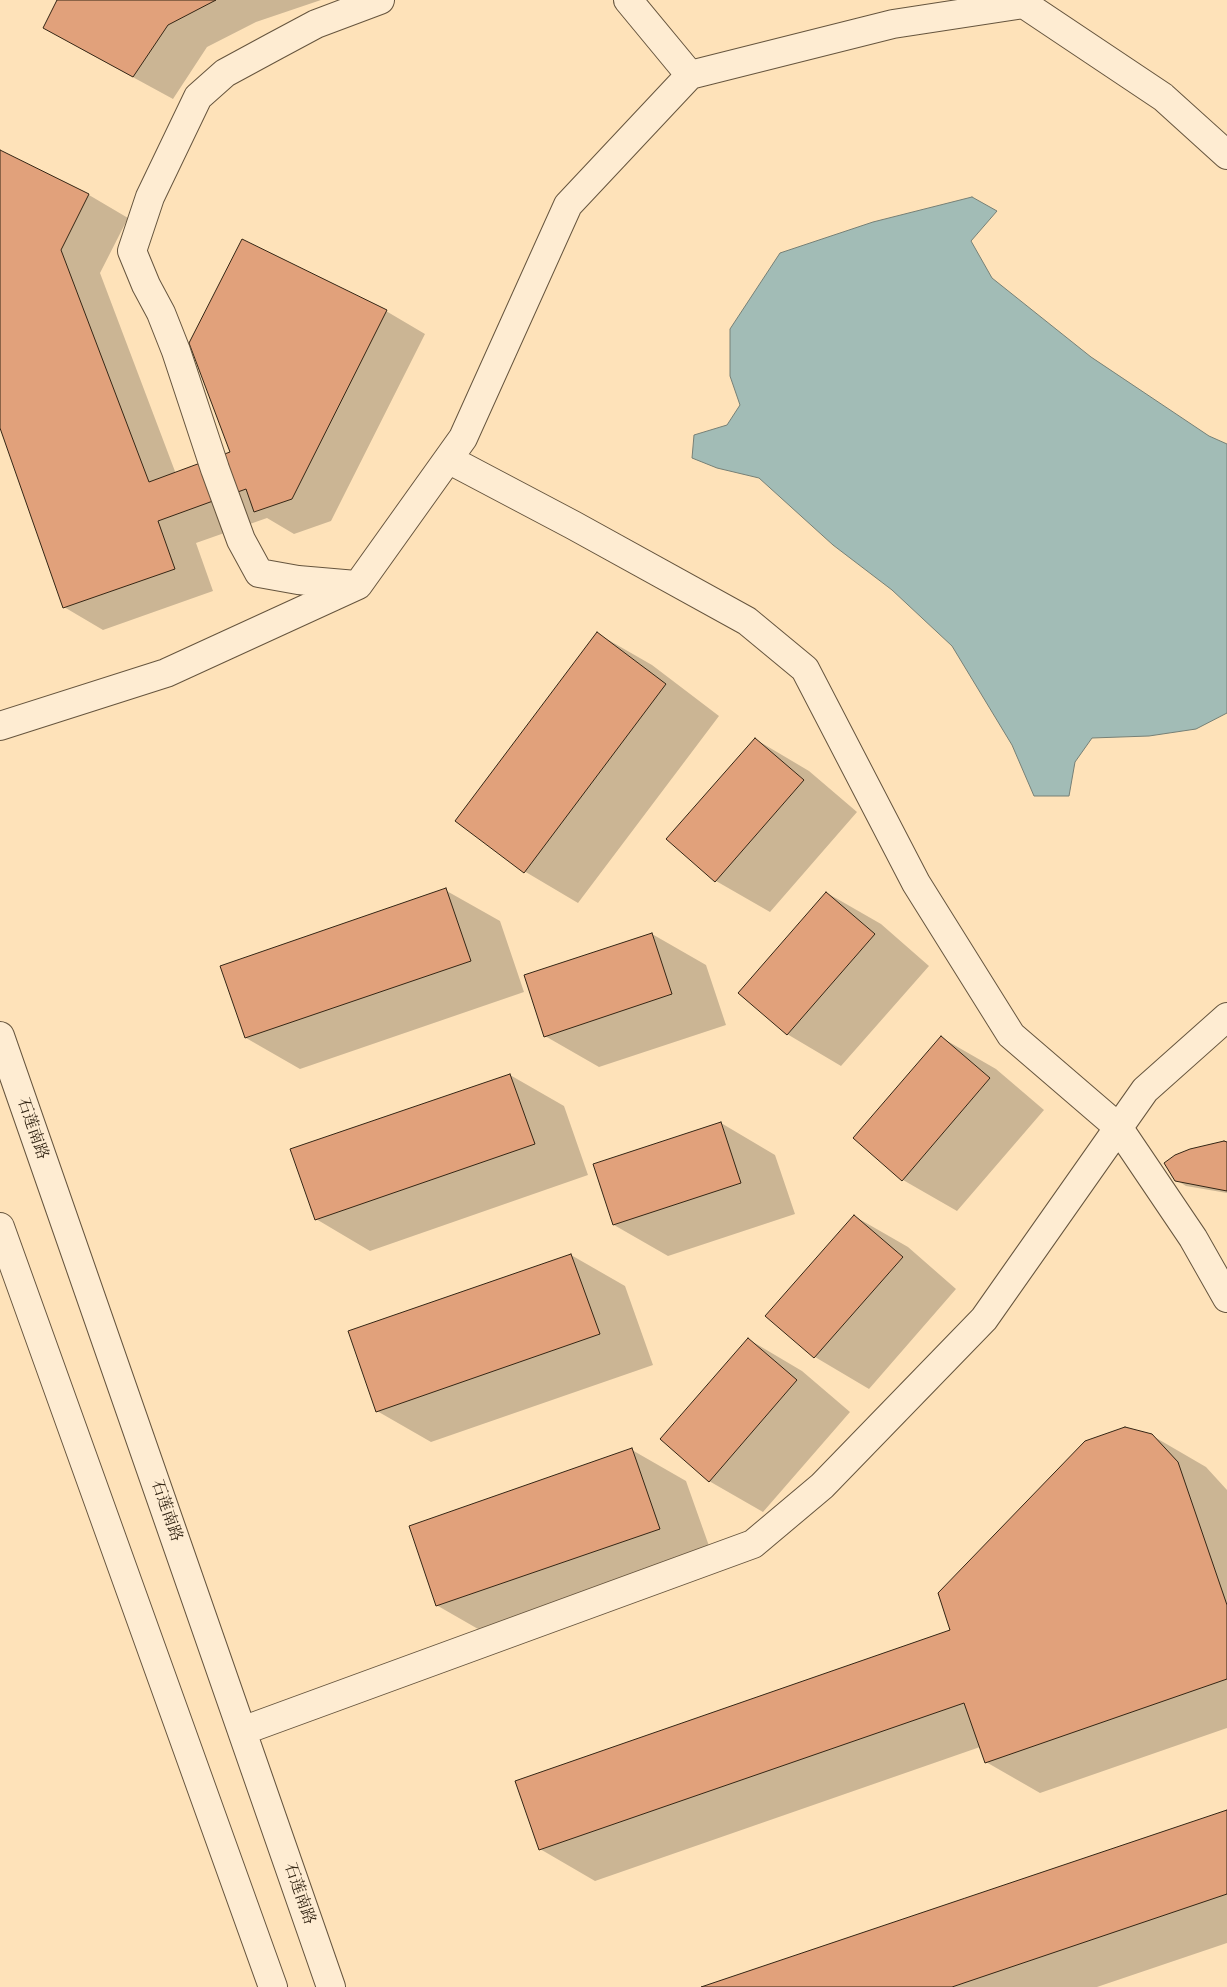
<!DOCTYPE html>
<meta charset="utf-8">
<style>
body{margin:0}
canvas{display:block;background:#fee2b9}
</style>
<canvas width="1227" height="1987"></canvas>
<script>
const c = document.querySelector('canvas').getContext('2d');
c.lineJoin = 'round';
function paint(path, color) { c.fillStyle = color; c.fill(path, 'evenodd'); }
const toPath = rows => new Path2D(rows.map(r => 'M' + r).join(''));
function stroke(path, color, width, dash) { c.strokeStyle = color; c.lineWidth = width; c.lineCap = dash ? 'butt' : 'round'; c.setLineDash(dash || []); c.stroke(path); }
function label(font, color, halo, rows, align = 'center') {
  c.font = font + ' Cardo,"Noto Serif SC",serif'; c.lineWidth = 4; c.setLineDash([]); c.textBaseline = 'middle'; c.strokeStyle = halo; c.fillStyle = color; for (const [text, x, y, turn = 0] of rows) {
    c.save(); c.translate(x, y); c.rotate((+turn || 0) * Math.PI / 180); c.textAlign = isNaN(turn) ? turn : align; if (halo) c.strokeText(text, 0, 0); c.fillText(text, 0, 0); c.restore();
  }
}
const water = toPath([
 [972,197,997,211,971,241,992,278,1091,357,1209,436,1227,444,1227,713,1196,729,1149,736,1092,738,1075,762,1069,796,1034,796,1012,745,952,646,892,590,833,545,759,478,717,468,692,458,694,435,727,425,740,405,730,376,730,329,780,253,873,222,972,197]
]);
const shadow = toPath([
 [58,0,321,0,256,22,207,47,173,99,83,50],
 [0,152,89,195,128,218,100,273,176,474,232,452,386,311,425,334,331,521,294,534,267,518,196,543,213,591,103,630,64,607,0,424],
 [598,634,652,665,719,716,578,903,524,871],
 [755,739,809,771,857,812,770,912,716,881],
 [445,890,500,921,524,992,300,1069,246,1038],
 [827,893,881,924,929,966,841,1066,787,1034],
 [652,934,706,965,726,1025,599,1067,545,1036],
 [942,1038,996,1069,1044,1110,957,1211,903,1180],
 [510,1075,564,1106,588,1175,370,1251,316,1219],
 [721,1123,775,1155,795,1214,668,1256,614,1225],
 [1227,1143,1227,1193,1186,1186,1176,1180],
 [854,1216,908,1247,956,1289,869,1389,815,1357,767,1316],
 [571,1255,625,1286,653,1365,431,1442,377,1411],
 [748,1339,802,1371,850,1412,763,1512,709,1481],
 [1151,1435,1206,1467,1227,1490,1227,1728,1040,1793,986,1762,980,1747,595,1881,540,1849,952,1630],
 [632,1450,686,1481,714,1560,492,1637,438,1606,410,1527],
 [1227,1811,1227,1943,1097,1987,705,1987]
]);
const building = toPath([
 [57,0,216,0,168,25,133,77,43,28,57,0],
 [0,150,89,194,61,250,149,482,230,452,189,343,242,239,387,310,292,499,254,512,246,489,158,521,175,569,63,608,0,428,0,150],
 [597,632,666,684,524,873,455,821,597,632],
 [755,738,804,780,715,882,666,839,755,738],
 [446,888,471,961,245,1038,220,966,446,888],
 [826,892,875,934,787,1035,738,993,826,892],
 [652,933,672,994,544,1037,524,975,652,933],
 [941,1036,990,1078,902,1181,853,1138,941,1036],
 [510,1074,535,1144,315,1220,290,1149,510,1074],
 [721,1122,741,1183,613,1225,593,1164,721,1122],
 [1224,1141,1227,1142,1227,1191,1175,1181,1164,1163,1175,1155,1190,1149,1224,1141],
 [854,1215,903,1257,814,1358,765,1316,854,1215],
 [571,1254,600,1334,376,1412,348,1331,571,1254],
 [748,1338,797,1380,709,1482,660,1439,748,1338],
 [1125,1427,1152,1434,1178,1462,1227,1605,1227,1679,985,1763,964,1703,539,1850,515,1781,950,1630,938,1593,1085,1441,1125,1427],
 [632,1448,660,1529,436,1606,409,1526,632,1448],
 [1227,1810,1227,1894,952,1987,701,1987,1227,1810]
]);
const minor = toPath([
 [628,0,690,75],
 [448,459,573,525,747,621,805,669,916,883,1011,1035,1118,1127,1193,1238,1227,1298],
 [356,585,298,580,259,573,241,540,215,469,176,351,161,313,146,285,132,251,150,197,198,97,225,73,273,47,316,24,380,0],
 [0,726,166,673,358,585,463,438,568,205,690,75,893,24,1024,4,1163,97,1227,155],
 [0,1036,331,1987],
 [0,1227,273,1987],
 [242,1731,753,1544,822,1486,984,1319,1145,1090,1227,1017]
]);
const streetNames = [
 ["石莲南路",32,1129,71],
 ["石莲南路",166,1511,71],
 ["石莲南路",299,1894,71]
];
paint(water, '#a2bcb6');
stroke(water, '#768076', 1);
paint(shadow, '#0003');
paint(building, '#e1a17b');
stroke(building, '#342615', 1);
stroke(minor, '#66553e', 30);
stroke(minor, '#feecd2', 28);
label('16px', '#342615', '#feecd2', streetNames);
</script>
